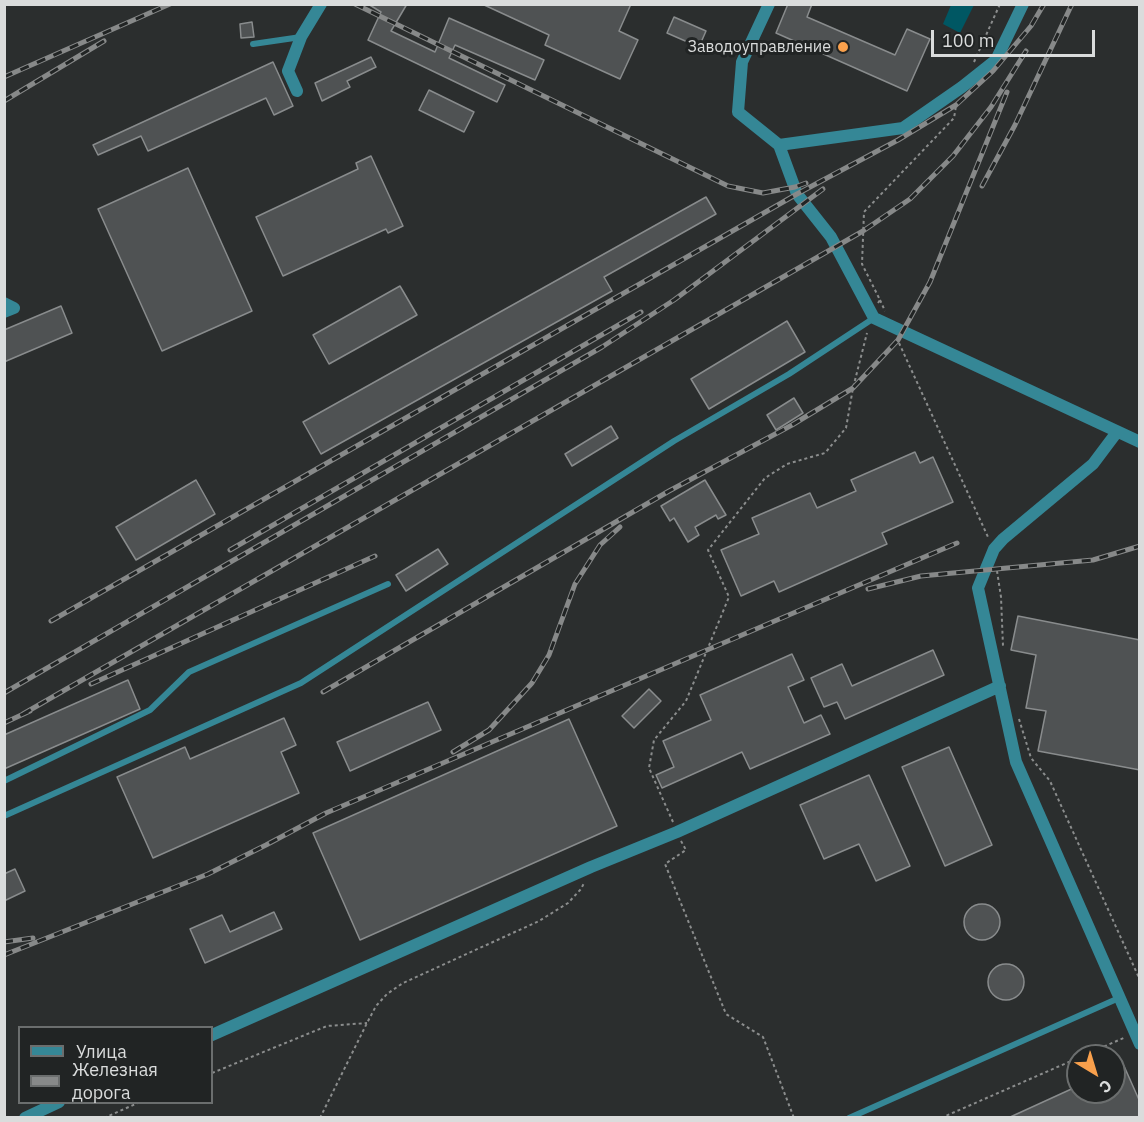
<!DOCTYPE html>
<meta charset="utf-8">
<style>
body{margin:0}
#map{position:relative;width:1144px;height:1122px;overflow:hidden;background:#2b2e2e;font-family:"IBM Plex Sans",sans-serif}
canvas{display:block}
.frame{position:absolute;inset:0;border:6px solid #dadcdc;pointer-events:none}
.legend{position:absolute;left:18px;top:1026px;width:195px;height:78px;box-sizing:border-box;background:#212424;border:2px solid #6b6e6e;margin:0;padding:8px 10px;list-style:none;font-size:18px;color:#dadcdc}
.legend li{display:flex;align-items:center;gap:12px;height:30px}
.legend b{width:30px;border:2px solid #6b6e6e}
.north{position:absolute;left:1066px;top:1044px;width:60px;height:60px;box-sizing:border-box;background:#212424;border:2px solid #6b6e6e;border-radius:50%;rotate:142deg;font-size:16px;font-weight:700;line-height:24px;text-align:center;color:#dadcdc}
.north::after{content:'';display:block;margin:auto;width:21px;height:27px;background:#f9a04c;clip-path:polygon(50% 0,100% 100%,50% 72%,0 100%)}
.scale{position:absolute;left:931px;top:30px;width:164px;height:27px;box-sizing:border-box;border:3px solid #dadcdc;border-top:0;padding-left:8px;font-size:18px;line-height:21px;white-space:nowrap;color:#dadcdc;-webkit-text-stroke:4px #212424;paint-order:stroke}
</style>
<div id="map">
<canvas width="1144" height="1122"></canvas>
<div class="frame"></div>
<ul class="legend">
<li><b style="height:8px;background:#358796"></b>Улица</li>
<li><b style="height:8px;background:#878989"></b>Железная дорога</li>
</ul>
<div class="north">С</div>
<div class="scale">100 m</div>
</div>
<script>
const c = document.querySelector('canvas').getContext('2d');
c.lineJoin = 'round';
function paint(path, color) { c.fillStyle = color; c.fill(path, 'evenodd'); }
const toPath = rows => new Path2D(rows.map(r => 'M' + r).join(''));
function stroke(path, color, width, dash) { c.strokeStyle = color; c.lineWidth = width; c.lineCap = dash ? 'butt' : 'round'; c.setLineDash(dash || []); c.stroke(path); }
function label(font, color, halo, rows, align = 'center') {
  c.font = font + ' "IBM Plex Sans",sans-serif'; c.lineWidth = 6; c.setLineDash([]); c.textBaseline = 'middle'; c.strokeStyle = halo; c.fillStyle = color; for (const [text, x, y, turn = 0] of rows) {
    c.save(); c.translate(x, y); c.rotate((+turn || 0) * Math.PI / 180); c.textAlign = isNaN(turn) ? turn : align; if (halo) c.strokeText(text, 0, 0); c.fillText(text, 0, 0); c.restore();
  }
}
const green = toPath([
 [951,5,974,5,960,33,943,24]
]);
const building = toPath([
 [368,4,407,4,391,31,435,52,449,18,544,60,535,80,455,45,449,58,505,85,497,102,368,40,381,12,368,4],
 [482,4,631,4,619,31,638,40,620,79,545,45,549,35,482,4],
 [788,4,812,4,807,17,895,55,907,29,930,39,907,91,776,33,788,4],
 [674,17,706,31,699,47,667,33,674,17],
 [252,22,254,37,241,38,240,24,252,22],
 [371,57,376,67,347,81,350,87,322,101,315,83,371,57],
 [273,62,293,106,274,115,266,98,148,151,141,136,98,155,93,145,273,62],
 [429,90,474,112,464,132,419,110,429,90],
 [371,156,403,226,388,233,386,229,283,276,256,217,358,169,356,163,371,156],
 [188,168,252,311,162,351,98,209,188,168],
 [706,197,716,214,604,277,612,291,321,454,303,422,706,197],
 [400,286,417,315,329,364,313,335,400,286],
 [61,306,72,333,4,362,4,330,61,306],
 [787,321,805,352,709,409,691,379,787,321],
 [794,398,803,413,776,430,767,415,794,398],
 [611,426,618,438,572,466,565,454,611,426],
 [915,452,920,463,933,457,953,502,882,533,887,544,779,592,774,581,741,596,721,550,759,534,752,518,810,493,817,508,856,491,851,480,915,452],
 [196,480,215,514,136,560,116,527,196,480],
 [705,480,726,515,718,519,716,515,695,527,699,535,688,542,674,518,670,521,661,506,705,480],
 [438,549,448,564,406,591,396,575,438,549],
 [1018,616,1140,640,1140,770,1038,751,1046,711,1026,708,1036,655,1011,650,1018,616],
 [933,650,944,675,845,719,837,702,824,707,811,678,842,664,852,686,933,650],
 [792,654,804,680,788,687,804,723,821,715,830,734,750,769,742,752,662,788,656,775,674,767,663,741,711,720,700,695,792,654],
 [128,680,140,709,4,769,4,735,128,680],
 [649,689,661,701,634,728,622,716,649,689],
 [428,702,441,730,350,771,337,742,428,702],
 [284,718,296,745,281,752,299,793,153,858,117,777,185,747,190,759,284,718],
 [569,719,617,826,360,940,313,833,569,719],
 [949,747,992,845,945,866,902,767,949,747],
 [869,775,910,866,876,881,859,844,824,859,800,805,869,775],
 [15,869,25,891,4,901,4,874,15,869],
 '964 922a18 18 0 1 1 36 0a18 18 0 1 1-36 0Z',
 [274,912,282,929,205,963,190,929,222,915,230,932,274,912],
 '988 982a18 18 0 1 1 36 0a18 18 0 1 1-36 0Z',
 [1124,1066,1140,1102,1140,1118,1008,1118,1078,1086,1078,1092,1114,1092,1114,1070,1124,1066]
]);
const path = toPath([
 [974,62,1000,4],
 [880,300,885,311],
 [878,303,880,300,862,264,864,212,954,118,956,106],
 [899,343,988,537],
 [997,571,1001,597,1003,646],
 [1019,719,1031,758,1050,781,1140,980],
 [673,822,649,768,654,740,686,701,729,597,708,550,765,478,787,464,825,453,846,428,853,388,867,333],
 [681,841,686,850,665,864,726,1014,763,1037,794,1118],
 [1082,1056,1126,1037],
 [212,1073,327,1026,367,1023],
 [104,1118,140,1102],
 [320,1118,367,1023,376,1006,387,994,403,983,539,921,568,903,581,889,584,883],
 [941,1118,1078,1058]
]);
const lane = toPath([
 [253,44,301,37],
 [4,781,150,710,189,672,388,584],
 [4,816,301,683,674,441,789,374,874,318],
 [849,1118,1119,998]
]);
const street = toPath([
 [769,4,742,62,738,112,779,145,797,194,831,237,874,318,1140,442],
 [297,91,288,71,301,37,321,4],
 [779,145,903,128,962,87,996,60,1023,4],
 [4,303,14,308,4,312],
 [1117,432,1093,464,1003,539,994,549,978,588,1016,762,1140,1044],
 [212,1035,591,867,677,832,1000,686],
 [25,1118,59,1102]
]);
const rail = toPath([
 [355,4,728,186,763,193,795,187,806,183],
 [4,77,170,4],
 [4,101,104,41],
 [982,186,1015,125,1072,4],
 [230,550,641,312],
 [868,589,921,576,1093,560,1140,546],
 [51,621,797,194,898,140,956,105,993,71,1031,26,1044,4],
 [91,684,375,556],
 [323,692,669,491,792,425,853,388,898,340,930,282,1007,92],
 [4,693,602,347,674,300,823,189],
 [23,714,863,231,910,199,953,156,991,107,1026,51],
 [4,723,30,711],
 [453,752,489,730,532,683,549,655,575,584,600,545,620,527],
 [4,942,33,938],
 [4,955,208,874,266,845,326,813,957,543]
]);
const markers = [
 [843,47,6,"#f9a04c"]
];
const poiNames = [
 ["Заводоуправление",831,47]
];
paint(green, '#005763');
paint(building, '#4f5253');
stroke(building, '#898c8d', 1.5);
stroke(path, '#8b8d8d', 2, [3, 3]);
stroke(lane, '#358796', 6);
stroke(street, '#358796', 12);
stroke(rail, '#878989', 5);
stroke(rail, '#212424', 3, [9]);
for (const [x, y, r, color] of markers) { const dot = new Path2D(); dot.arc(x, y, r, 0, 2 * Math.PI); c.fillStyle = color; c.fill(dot); stroke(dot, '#212424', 2); }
label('16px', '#dadcdc', '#212424', poiNames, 'right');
</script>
